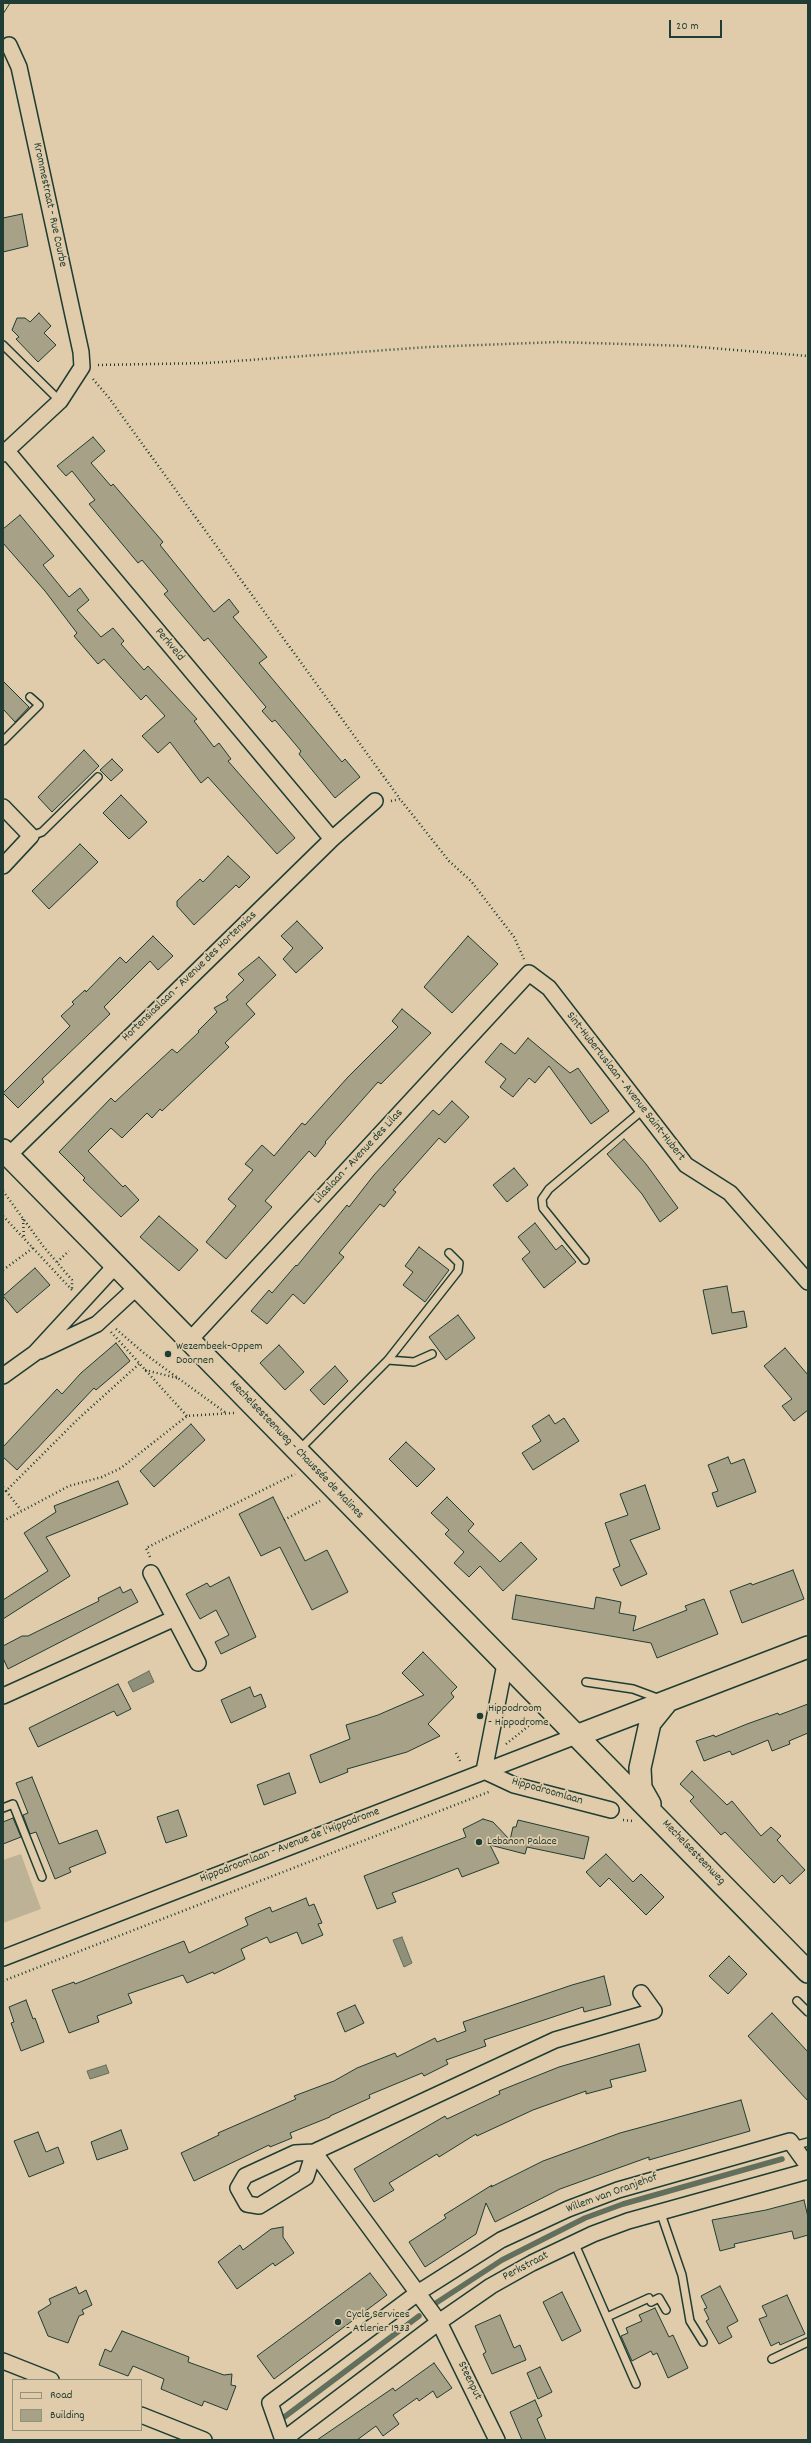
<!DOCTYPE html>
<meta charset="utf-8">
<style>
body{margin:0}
#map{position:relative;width:811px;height:2443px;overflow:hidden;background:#e0ccaa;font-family:Dekko,sans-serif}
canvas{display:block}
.frame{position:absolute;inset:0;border:4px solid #1f3d34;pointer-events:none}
.legend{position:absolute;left:12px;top:2379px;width:130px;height:52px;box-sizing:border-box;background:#e0ccaa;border:1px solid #93937b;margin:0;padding:5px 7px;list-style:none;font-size:12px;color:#1f3d34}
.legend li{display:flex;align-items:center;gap:8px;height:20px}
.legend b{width:20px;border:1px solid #93937b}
.scale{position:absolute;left:669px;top:20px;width:53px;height:18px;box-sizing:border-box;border:2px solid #1f3d34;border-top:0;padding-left:5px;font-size:12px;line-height:14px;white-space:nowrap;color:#1f3d34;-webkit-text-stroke:3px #e0ccaa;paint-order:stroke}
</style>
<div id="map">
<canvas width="811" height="2443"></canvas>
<div class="frame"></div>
<ul class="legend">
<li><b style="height:5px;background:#e0ccaa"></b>Road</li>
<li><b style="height:11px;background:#a7a187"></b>Building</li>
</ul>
<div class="scale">20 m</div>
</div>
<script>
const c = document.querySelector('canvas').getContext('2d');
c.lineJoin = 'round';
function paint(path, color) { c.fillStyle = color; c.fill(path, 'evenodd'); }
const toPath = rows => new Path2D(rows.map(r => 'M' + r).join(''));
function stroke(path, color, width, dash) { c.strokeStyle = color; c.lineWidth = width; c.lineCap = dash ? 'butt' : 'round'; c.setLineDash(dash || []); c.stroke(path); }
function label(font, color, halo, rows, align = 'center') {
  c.font = font + ' Dekko,sans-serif'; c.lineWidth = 3.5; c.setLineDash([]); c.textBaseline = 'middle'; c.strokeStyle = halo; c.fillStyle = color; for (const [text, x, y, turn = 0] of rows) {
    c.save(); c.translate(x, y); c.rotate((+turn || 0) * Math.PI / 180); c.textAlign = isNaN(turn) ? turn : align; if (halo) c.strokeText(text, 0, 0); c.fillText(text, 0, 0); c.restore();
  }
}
const green = toPath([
 [21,1854,41,1909,3,1923,3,1860]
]);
const water = toPath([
 [149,1671,154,1682,133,1692,128,1682,149,1671],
 [402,1937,412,1963,404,1967,393,1940,402,1937],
 [106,2065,109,2073,90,2079,87,2071,106,2065]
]);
const stream = toPath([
 [436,2303,502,2260,585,2218,623,2204,782,2159],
 [283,2418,419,2316]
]);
const building = toPath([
 [22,214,28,246,3,252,3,218,22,214],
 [39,313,51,326,44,333,56,345,38,362,16,339,19,337,12,330,17,318,25,318,30,322,39,313],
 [93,437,105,451,91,463,111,486,113,484,163,542,160,545,214,612,229,599,239,612,233,617,267,657,259,663,342,762,345,759,360,777,335,798,299,754,301,751,275,720,272,722,262,711,266,707,235,670,208,638,204,641,164,594,168,591,142,560,138,563,89,504,95,500,72,471,66,476,57,466,93,437],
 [20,515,54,556,43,565,69,597,80,588,89,600,77,610,101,637,113,628,124,641,121,644,144,670,148,666,197,719,194,721,214,747,219,743,231,759,228,761,295,838,277,854,208,777,201,783,170,742,158,753,142,736,165,716,146,695,141,700,104,659,98,664,74,636,77,633,45,591,3,543,3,529,20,515],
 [3,681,29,707,15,722,3,709,3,681],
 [84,750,99,766,52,812,38,797,84,750],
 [112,759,123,770,111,781,100,770,112,759],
 [121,795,147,822,129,839,103,813,121,795],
 [80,844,98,862,49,909,32,891,80,844],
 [228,856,250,877,239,888,236,885,194,925,177,906,177,901,200,879,203,882,228,856],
 [297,921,323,948,296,973,283,959,293,948,281,936,297,921],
 [153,936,173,956,158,970,150,961,104,1007,110,1014,42,1079,44,1082,18,1108,3,1093,70,1026,61,1016,74,1004,72,1002,85,990,86,992,120,957,126,963,153,936],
 [468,936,498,964,452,1013,424,987,468,936],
 [259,957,276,975,246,1004,255,1014,225,1043,229,1047,162,1111,160,1109,152,1118,147,1113,122,1138,111,1128,88,1151,123,1187,125,1185,139,1200,121,1217,83,1180,85,1178,59,1152,111,1098,115,1102,172,1049,177,1053,199,1032,198,1031,217,1012,214,1008,228,1000,226,997,244,980,238,974,259,957],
 [402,1009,431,1033,381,1084,378,1082,325,1142,326,1143,315,1157,309,1151,265,1201,272,1207,226,1259,206,1242,236,1206,228,1199,253,1170,245,1164,262,1145,274,1156,302,1123,305,1125,348,1077,398,1027,392,1021,402,1009],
 [528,1038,570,1073,578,1068,609,1111,591,1124,549,1066,535,1083,529,1078,513,1097,500,1087,506,1079,485,1062,501,1043,515,1054,528,1038],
 [452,1101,469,1117,445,1143,439,1138,393,1190,396,1192,384,1207,380,1204,339,1253,344,1257,304,1304,293,1294,267,1324,251,1311,269,1290,272,1293,296,1265,297,1266,347,1205,349,1207,374,1175,433,1110,439,1115,452,1101],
 [624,1139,646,1164,678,1208,660,1222,642,1194,607,1154,624,1139],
 [514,1168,528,1185,507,1202,493,1185,514,1168],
 [159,1216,198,1250,179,1271,140,1237,159,1216],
 [535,1223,556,1250,562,1245,576,1262,544,1288,522,1259,530,1252,518,1237,535,1223],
 [419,1247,449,1270,425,1302,403,1285,413,1272,405,1266,419,1247],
 [35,1268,50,1285,17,1313,3,1296,35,1268],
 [727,1286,732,1313,744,1311,747,1327,712,1334,703,1290,727,1286],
 [458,1315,475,1338,446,1360,429,1337,458,1315],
 [116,1343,130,1361,96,1390,94,1388,17,1470,3,1457,3,1447,57,1389,62,1394,81,1373,116,1343],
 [279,1345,304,1372,285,1390,260,1363,279,1345],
 [785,1348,808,1375,808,1410,794,1421,782,1406,792,1399,764,1366,785,1348],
 [335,1366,348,1381,324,1405,310,1390,335,1366],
 [549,1415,555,1424,564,1418,579,1441,533,1470,522,1453,541,1441,532,1426,549,1415],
 [191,1424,205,1440,154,1487,140,1471,191,1424],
 [406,1442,435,1469,417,1487,389,1459,406,1442],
 [728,1457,731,1464,744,1459,756,1492,717,1507,712,1493,718,1491,708,1465,728,1457],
 [118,1481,128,1504,46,1537,70,1576,3,1619,3,1600,48,1571,24,1533,56,1512,54,1506,118,1481],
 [645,1485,660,1529,630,1540,647,1574,621,1586,613,1569,620,1566,605,1523,628,1515,620,1494,645,1485],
 [273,1497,305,1561,327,1550,348,1592,312,1610,280,1547,261,1556,239,1514,273,1497],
 [447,1497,474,1524,468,1531,500,1562,521,1542,537,1559,503,1591,480,1566,469,1577,454,1563,464,1552,445,1534,449,1530,431,1513,447,1497],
 [793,1570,804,1599,742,1623,730,1591,751,1583,752,1585,793,1570],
 [229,1577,256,1637,221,1654,215,1642,229,1635,216,1610,200,1619,186,1594,207,1583,210,1587,229,1577],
 [120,1587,123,1593,131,1589,138,1602,8,1669,3,1658,3,1646,22,1636,28,1636,99,1601,98,1598,120,1587],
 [516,1595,594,1609,596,1597,621,1602,619,1613,636,1616,633,1631,687,1610,685,1606,704,1599,718,1634,657,1658,651,1643,512,1619,516,1595],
 [423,1652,457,1687,451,1693,454,1697,428,1724,440,1736,407,1752,347,1769,348,1772,320,1783,310,1755,350,1739,346,1725,378,1715,424,1695,402,1673,423,1652],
 [118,1684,131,1709,117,1716,114,1711,38,1747,29,1728,118,1684],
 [250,1687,254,1697,261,1694,266,1707,231,1723,221,1700,250,1687],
 [808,1704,808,1733,789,1741,790,1744,772,1751,768,1740,732,1755,730,1751,704,1761,696,1741,714,1735,715,1737,747,1724,778,1713,779,1715,808,1704],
 [692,1771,727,1805,732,1801,761,1836,771,1827,781,1836,777,1840,805,1870,790,1884,782,1875,774,1883,725,1832,721,1835,690,1801,694,1797,680,1784,692,1771],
 [289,1773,296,1793,264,1805,257,1785,289,1773],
 [32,1777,59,1844,97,1830,106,1853,69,1868,71,1872,55,1879,36,1832,30,1834,23,1815,28,1813,16,1783,32,1777],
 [178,1810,187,1836,166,1843,157,1817,178,1810],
 [13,1818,21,1837,3,1844,3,1822,13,1818],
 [483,1819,493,1822,510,1840,513,1827,516,1827,518,1820,589,1837,584,1859,527,1847,525,1854,490,1845,499,1863,462,1877,458,1868,425,1881,392,1893,396,1902,377,1909,364,1876,466,1837,463,1829,483,1819],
 [606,1854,633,1882,641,1874,664,1897,646,1915,609,1878,600,1887,586,1872,606,1854],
 [306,1898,309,1906,314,1904,322,1923,318,1924,323,1935,302,1944,297,1932,270,1943,267,1937,241,1949,245,1959,214,1974,213,1972,187,1983,183,1975,128,1994,132,2003,97,2016,99,2022,69,2033,52,1990,74,1982,75,1984,184,1941,189,1953,248,1925,245,1918,270,1907,272,1912,306,1898],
 [729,1956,747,1974,728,1994,709,1976,729,1956],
 [604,1976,611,2005,584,2012,583,2007,484,2040,486,2046,446,2060,448,2064,424,2076,422,2073,369,2095,370,2098,330,2116,330,2117,290,2133,292,2138,270,2147,269,2145,194,2181,181,2153,219,2135,218,2133,296,2099,294,2096,334,2081,357,2068,395,2053,397,2057,435,2038,437,2042,466,2031,463,2022,572,1985,604,1976],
 [26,2000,33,2019,35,2018,44,2042,21,2051,11,2023,14,2022,9,2007,26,2000],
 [355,2005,364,2023,345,2032,337,2013,355,2005],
 [772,2013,808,2052,808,2101,748,2036,772,2013],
 [639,2044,646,2071,610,2080,612,2087,586,2094,586,2091,533,2110,477,2136,476,2134,439,2157,437,2154,389,2183,394,2190,374,2202,354,2169,445,2116,447,2119,500,2094,499,2091,559,2067,639,2044],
 [741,2100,750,2131,649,2160,649,2157,560,2189,495,2222,486,2203,476,2234,425,2267,409,2242,446,2218,444,2215,492,2185,491,2187,543,2161,620,2133,741,2100],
 [121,2130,128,2149,97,2160,91,2142,121,2130],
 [38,2132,46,2152,58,2147,64,2163,29,2177,14,2141,38,2132],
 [804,2200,808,2217,808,2235,794,2239,792,2231,734,2244,735,2247,720,2251,712,2220,766,2210,804,2200],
 [283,2227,283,2237,294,2253,275,2266,273,2263,237,2289,218,2262,240,2245,243,2250,271,2229,283,2227],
 [370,2273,387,2295,274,2379,257,2356,370,2273],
 [720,2286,738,2321,727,2327,732,2337,719,2344,706,2321,709,2319,704,2309,707,2308,701,2296,720,2286],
 [76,2287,79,2294,86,2290,92,2305,82,2310,84,2314,79,2316,68,2343,48,2336,38,2312,51,2304,49,2299,76,2287],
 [562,2292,581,2331,562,2341,543,2302,562,2292],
 [787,2295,805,2334,780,2345,779,2342,771,2346,759,2319,767,2316,762,2306,787,2295],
 [655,2308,669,2337,673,2335,688,2368,668,2378,657,2353,653,2355,651,2351,632,2361,621,2336,628,2333,626,2328,642,2321,639,2315,655,2308],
 [500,2315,514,2348,520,2345,526,2360,492,2374,483,2354,486,2352,475,2326,500,2315],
 [122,2331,189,2357,188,2362,224,2375,232,2374,231,2385,236,2386,227,2410,204,2401,202,2406,161,2389,164,2379,133,2366,128,2376,99,2365,105,2349,111,2352,122,2331],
 [434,2363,452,2388,437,2398,433,2391,419,2401,417,2398,393,2415,399,2424,383,2436,376,2426,357,2440,317,2440,393,2388,395,2391,434,2363],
 [540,2367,552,2392,538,2399,527,2373,540,2367],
 [535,2400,542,2416,537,2419,546,2440,522,2440,510,2412,535,2400]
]);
const path = toPath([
 [98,365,208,363,428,347,558,342,687,346,808,356],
 [93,379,109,398,400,799],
 [391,801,400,799,449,861,471,881,514,937,524,959],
 [3,1191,43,1246,72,1280,72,1289],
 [3,1216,72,1290],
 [23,1219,24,1238],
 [57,1262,69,1251],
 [3,1270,33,1248],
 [116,1329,145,1354,226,1413],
 [111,1332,187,1416],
 [145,1370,177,1378],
 [3,1487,6,1491,77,1420,139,1364],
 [6,1491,21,1510],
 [284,1520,320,1501],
 [3,1521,69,1486,102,1477,121,1468,187,1416,234,1413],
 [150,1557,146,1548,295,1474],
 [506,1744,536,1720],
 [456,1753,460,1761],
 [623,1820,633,1821],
 [3,1981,491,1791]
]);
const lane = toPath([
 [3,345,60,401],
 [3,741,39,705,30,697],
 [31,836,42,832,98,777],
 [585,1260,543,1208,542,1199,549,1189,644,1109],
 [388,1360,414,1362,432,1354],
 [299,1450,388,1360,458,1271,459,1263,449,1253],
 [586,1682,633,1689,660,1699],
 [3,1808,13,1804,42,1877],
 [797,2001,808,2012],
 [793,2146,808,2142],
 [660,2211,682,2275,690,2321,703,2342],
 [574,2242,636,2384],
 [607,2317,649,2298,651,2302,659,2298,666,2310],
 [772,2359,808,2342]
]);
const street = toPath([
 [7,451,332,839],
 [3,454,60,401,82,367,81,352,19,67,9,45],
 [3,807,31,836,3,866],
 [8,1156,332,839,375,801],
 [189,1341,529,973,549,988,686,1165,730,1193,808,1282],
 [40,1351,97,1324,137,1287],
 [3,1376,35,1353,116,1265],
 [151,1573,198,1663],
 [3,1696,173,1619],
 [484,1771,514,1785,611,1810],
 [484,1771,505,1664],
 [3,1958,576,1736],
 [314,2152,306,2177,259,2206,247,2204,238,2188,245,2176,295,2153,314,2152,555,2040,654,2011,641,1993],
 [314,2152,439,2322,497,2440],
 [808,2166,790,2141,618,2190,568,2209,501,2240,419,2292,270,2403,283,2440,439,2322,491,2286,532,2263,593,2234,628,2221,808,2171],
 [3,2361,51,2380],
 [141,2415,204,2440]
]);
const secondary = toPath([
 [3,1150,808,1972],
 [576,1736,808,1647],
 [650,1804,641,1788,640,1768,650,1723,667,1702]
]);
const tram = toPath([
 [3,14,10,3]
]);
const markers = [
 [168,1354,4,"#1f3d34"],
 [480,1716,4,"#1f3d34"],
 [479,1842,4,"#1f3d34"],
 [338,2322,4,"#1f3d34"]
];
const streetNames = [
 ["Krommestraat - Rue Courbe",49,205,78],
 ["Perkveld",169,645,50],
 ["Hortensiaslaan - Avenue des Hortensias",190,977,-44],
 ["Sint-Hubertuslaan - Avenue Saint-Hubert",625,1087,52],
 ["Lilaslaan - Avenue des Lilas",359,1157,-47],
 ["Mechelsesteenweg - Chaussée de Malines",296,1450,46],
 ["Hippodroomlaan",547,1792,16],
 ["Hippodroomlaan - Avenue de l'Hippodrome",290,1846,-21],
 ["Mechelsesteenweg",693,1853,46],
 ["Willem van Oranjehof",612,2194,-20],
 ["Perkstraat",526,2267,-28],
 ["Steenput",469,2381,64]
];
const poiNames = [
 ["Wezembeek-Oppem",176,1347],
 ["Doornen",176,1361],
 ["Hippodroom",488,1709],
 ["- Hippodrome",488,1723],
 ["Lebanon Palace",487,1842],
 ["Cycle Services",346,2315],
 ["- Atlerier 1933",346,2329]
];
paint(green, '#bdb295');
paint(water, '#8e9079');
stroke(water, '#626f5d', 1);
stroke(stream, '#626f5d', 5.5);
paint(building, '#a7a187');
stroke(building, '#1f3d34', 1);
stroke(lane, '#1f3d34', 10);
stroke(street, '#1f3d34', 18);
stroke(secondary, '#1f3d34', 24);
stroke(path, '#1f3d34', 2.5, [1, 3]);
stroke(lane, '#e0ccaa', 7);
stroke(street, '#e0ccaa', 15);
stroke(secondary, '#e0ccaa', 21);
stroke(tram, '#1f3d34', 1);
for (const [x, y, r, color] of markers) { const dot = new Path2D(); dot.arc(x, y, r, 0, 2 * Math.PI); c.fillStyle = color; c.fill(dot); stroke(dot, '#e0ccaa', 1.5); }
label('12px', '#1f3d34', '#e0ccaa', streetNames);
label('12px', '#1f3d34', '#e0ccaa', poiNames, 'left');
</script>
